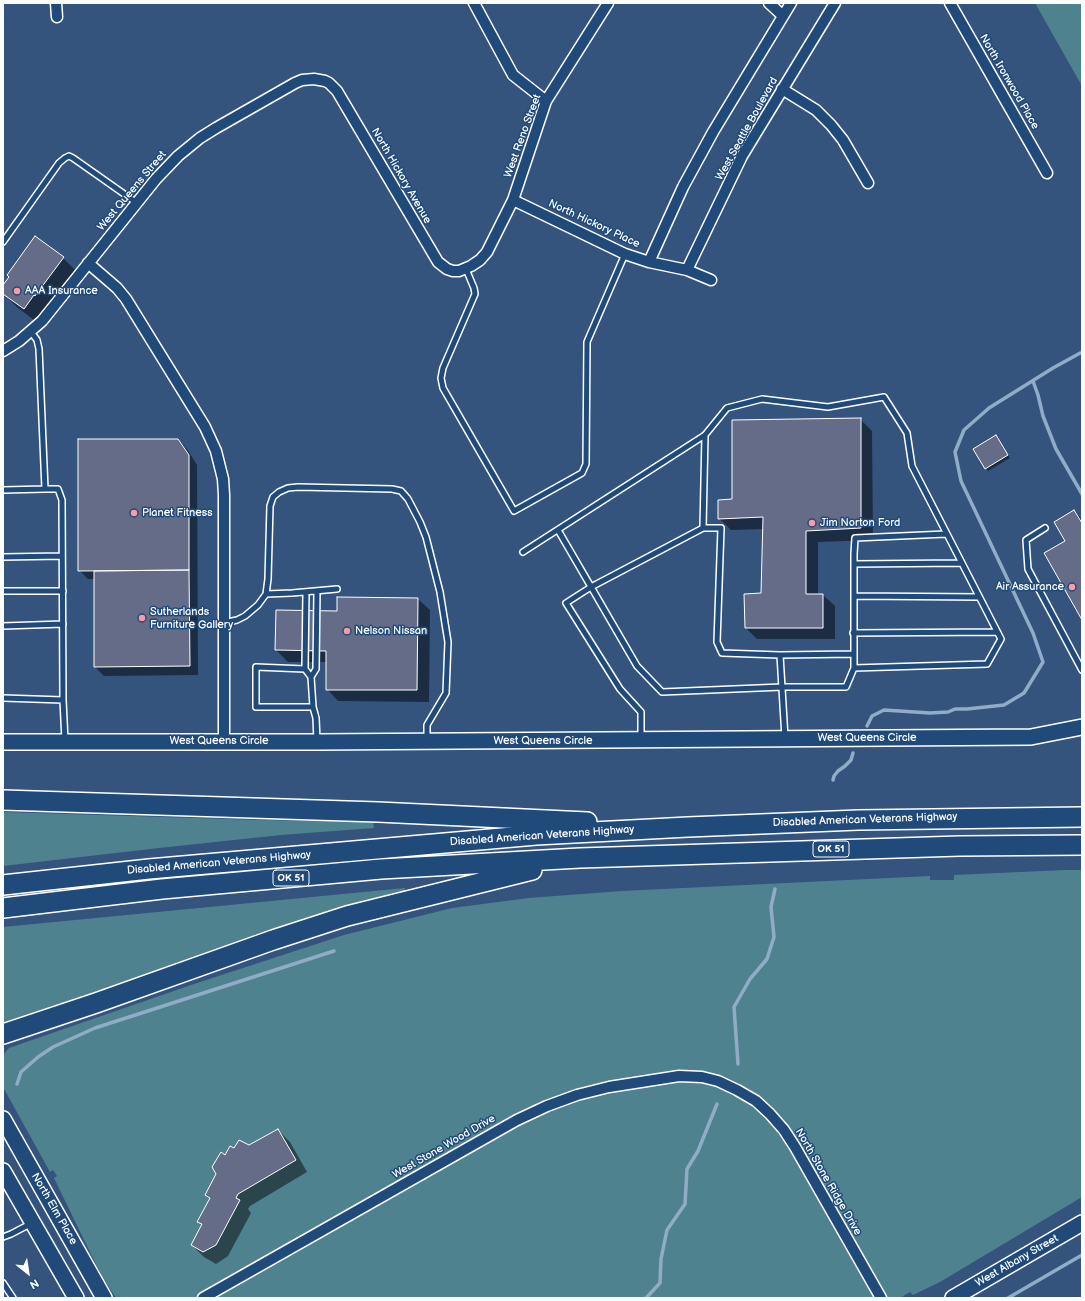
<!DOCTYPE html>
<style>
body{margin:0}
#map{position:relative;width:1085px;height:1301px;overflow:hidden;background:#34547e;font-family:"Balsamiq Sans",sans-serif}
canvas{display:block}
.frame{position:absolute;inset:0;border:4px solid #fff;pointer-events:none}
.north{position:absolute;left:8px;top:1253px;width:40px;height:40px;-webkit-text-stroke:3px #1f4a7a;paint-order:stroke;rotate:150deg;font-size:11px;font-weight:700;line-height:16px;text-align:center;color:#fff}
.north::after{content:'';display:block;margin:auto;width:14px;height:18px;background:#fff;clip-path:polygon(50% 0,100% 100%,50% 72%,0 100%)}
</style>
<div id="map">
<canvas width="1085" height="1301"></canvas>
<div class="frame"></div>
<div class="north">N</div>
</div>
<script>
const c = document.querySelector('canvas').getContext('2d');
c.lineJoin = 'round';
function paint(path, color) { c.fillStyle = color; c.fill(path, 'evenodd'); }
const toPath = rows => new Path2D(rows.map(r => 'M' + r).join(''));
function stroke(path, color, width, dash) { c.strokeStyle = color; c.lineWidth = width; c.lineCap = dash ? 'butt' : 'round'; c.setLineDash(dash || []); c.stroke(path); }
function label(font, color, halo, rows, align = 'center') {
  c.font = font + ' "Balsamiq Sans",sans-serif'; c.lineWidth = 3; c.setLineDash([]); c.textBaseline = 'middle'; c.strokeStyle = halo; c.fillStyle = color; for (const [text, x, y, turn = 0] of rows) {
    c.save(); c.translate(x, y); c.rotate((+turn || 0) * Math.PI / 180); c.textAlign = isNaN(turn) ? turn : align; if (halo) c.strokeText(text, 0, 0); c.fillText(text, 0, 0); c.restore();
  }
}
const green = toPath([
 [1035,3,1082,3,1082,86],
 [3,812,259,820,373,822,374,828,281,835,159,848,3,866],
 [1065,870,1082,870,1082,1197,940,1282,913,1295,910,1292,900,1298,116,1298,102,1276,88,1248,54,1178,57,1176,53,1170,50,1172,3,1087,3,1055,9,1048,191,985,344,935,452,908,529,898,622,891,930,876,930,880,954,880,954,875],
 [405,888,405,895,3,1024,3,927]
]);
const shadow = toPath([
 [63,258,81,276,42,326,18,308,3,293,3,286],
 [860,419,872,431,873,540,818,542,818,595,823,595,835,606,835,639,757,639,746,628,762,594,764,529,731,530,719,518,733,500],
 [996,436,1010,458,988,471,986,468],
 [178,440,187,449,197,465,198,675,104,676,95,667,95,579,88,579,79,570],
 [1074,511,1082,519,1082,618,1066,541],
 [338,598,418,599,430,610,429,702,338,701,327,689,327,662,288,662,276,650,338,612],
 [278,1130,290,1142,307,1172,250,1206,248,1209,251,1213,228,1256,216,1264,204,1257,192,1245,203,1225,199,1221,211,1199,206,1195,226,1156,235,1149,249,1147]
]);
const stream = toPath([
 [1033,381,1038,395,1043,416,1056,449,1082,494],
 [867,726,872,716,884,710,930,713,948,712,955,709,967,709,1004,705,1024,693,1043,662,1033,633,961,481,955,452,964,430,989,408,1053,368,1082,352],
 [833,780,834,776,838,771,845,766,851,760,853,753],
 [738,1064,734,1007,750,979,767,959,774,937,771,907,775,889],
 [17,1084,21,1072,38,1057,53,1047,95,1028,334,951],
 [646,1298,660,1283,661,1259,667,1230,685,1204,687,1169,698,1151,717,1104],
 [1008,1298,1082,1255]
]);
const building = toPath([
 [35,236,64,257,35,296,34,295,24,309,3,294,3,285,9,277,7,275,35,236],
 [861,418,861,528,806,531,806,594,823,594,823,628,745,628,744,594,761,593,763,517,718,519,718,500,732,499,732,420,861,418],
 [996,435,1008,455,985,469,973,449,996,435],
 [78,439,178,439,189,455,189,570,78,571,78,439],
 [1074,510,1082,523,1082,620,1044,553,1065,541,1054,522,1074,510],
 [189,570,190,666,94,667,94,571,189,570],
 [337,597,418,598,417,690,326,690,326,651,275,650,276,610,337,611,337,597],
 [278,1129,296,1160,238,1194,236,1198,240,1200,216,1245,203,1252,191,1245,202,1224,197,1222,210,1198,205,1195,216,1174,212,1167,221,1152,225,1155,230,1146,234,1148,239,1140,249,1145,278,1129]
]);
const lane = toPath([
 [3,242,59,163,65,158,69,156,73,158,137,203],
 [466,269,474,288,475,294,443,368,441,378,443,388,514,511,582,473,586,464,587,342,625,254],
 [705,435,703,528,721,528,717,642,722,653,780,655,853,654],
 [45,489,58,489,62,500,63,700,65,741],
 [3,490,45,489,39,349,37,340,31,332],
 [1045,528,1026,540,1028,569,1082,670],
 [558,530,637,666,662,692,782,687,846,687,854,668,854,554,855,538,946,534],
 [523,552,705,435,727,408,762,399,828,407,884,397,907,433,912,466,1001,639,987,664,854,668],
 [3,557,62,556],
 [854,564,961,563],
 [3,591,63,591],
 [306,592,305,669,311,677,313,707,316,718,317,741],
 [266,594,292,593,337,589],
 [854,596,979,597],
 [223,623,237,620,245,616,258,605,266,594,268,579,270,506,273,497,279,492,288,488,298,487,392,489,401,491,408,499,420,522,426,537,440,592,448,642,446,693,427,725,427,740],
 [3,626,63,624],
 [853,633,997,632],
 [780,655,785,738],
 [305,669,256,667,256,707,313,707],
 [311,677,316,669,317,591],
 [3,698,63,700],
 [641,738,641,712,620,689,566,603,591,587,703,528],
 [3,1237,11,1234,32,1223],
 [3,1283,13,1298]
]);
const street = toPath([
 [56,3,57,17],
 [474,3,513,75,546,101],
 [769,3,783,16],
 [950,3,1047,173],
 [782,89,816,110,831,125,843,140,868,183],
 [513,200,625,254,649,262,687,270,711,280],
 [649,262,683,187,713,132,791,3],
 [88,263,117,288,126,299,205,427,216,451,223,479,224,495,224,741],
 [687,270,742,156,835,3],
 [3,351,19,341,42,321,156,179,178,156,200,138,216,128,295,83,302,80,314,79,325,81,329,83,337,91,438,262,447,269,453,271,459,271,471,266,480,260,487,252,513,200,546,101,608,3],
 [203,1298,517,1120,547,1106,577,1095,609,1087,679,1076,702,1077,718,1081,737,1090,756,1101,770,1114,784,1130,795,1147,881,1298]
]);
const secondary = toPath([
 [3,742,318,742,1031,737,1082,727],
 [3,1119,104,1298],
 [3,1171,76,1298],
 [953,1298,1082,1223]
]);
const highway = toPath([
 [3,800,378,812,587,822],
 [3,885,149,869,536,835,688,827,858,820,1082,817],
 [3,908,162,889,381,869,580,858,960,846,1082,845],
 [3,1034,96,1003,273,940,347,916,532,870]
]);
const markers = [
 [17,291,4,"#ff9aa2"],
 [134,513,4,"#ff9aa2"],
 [812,523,4,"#ff9aa2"],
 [1072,587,4,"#ff9aa2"],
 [142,618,4,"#ff9aa2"],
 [347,631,4,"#ff9aa2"]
];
const shields = [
 [831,849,36],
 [291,878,36]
];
const shieldNames = [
 ["OK 51",831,849],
 ["OK 51",291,878]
];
const streetNames = [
 ["North Ironwood Place",1009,82,60],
 ["West Seattle Boulevard",747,129,-61],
 ["West Reno Street",523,136,-70],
 ["North Hickory Avenue",401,176,60],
 ["West Queens Street",132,191,-50],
 ["North Hickory Place",594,224,25],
 ["West Queens Circle",867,738],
 ["West Queens Circle",219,741],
 ["West Queens Circle",543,741],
 ["Disabled American Veterans Highway",865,820,-2],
 ["Disabled American Veterans Highway",542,836,-4],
 ["Disabled American Veterans Highway",219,863,-5],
 ["West Stone Wood Drive",444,1147,-30],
 ["North Stone Ridge Drive",828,1182,60],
 ["North Elm Place",54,1209,60],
 ["West Albany Street",1017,1261,-30]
];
const poiNames = [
 ["AAA Insurance",25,291],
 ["Planet Fitness",142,513],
 ["Jim Norton Ford",820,523],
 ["Air Assurance",1064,587,"right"],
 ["Sutherlands",150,612],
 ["Furniture Gallery",150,625],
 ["Nelson Nissan",355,631]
];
paint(green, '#4f828f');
paint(shadow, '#0007');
stroke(stream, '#90acc7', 3.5);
paint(building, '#646c88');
stroke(building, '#fff', 1);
stroke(lane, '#fff', 8);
stroke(street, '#fff', 13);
stroke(secondary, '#fff', 18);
stroke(highway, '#fff', 22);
stroke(lane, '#1f4a7a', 5);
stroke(street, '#1f4a7a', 10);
stroke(secondary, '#1f4a7a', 15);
stroke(highway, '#1f4a7a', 19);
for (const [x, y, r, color] of markers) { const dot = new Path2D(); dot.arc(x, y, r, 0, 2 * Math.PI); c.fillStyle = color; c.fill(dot); stroke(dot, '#1f4a7a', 1.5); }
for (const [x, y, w] of shields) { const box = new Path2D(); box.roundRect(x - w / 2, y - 8, w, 16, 3); c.fillStyle = '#1f4a7a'; c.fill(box); stroke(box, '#fff', 1); }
label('bold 10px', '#fff', null, shieldNames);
label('11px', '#fff', '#1f4a7a', streetNames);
label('11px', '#fff', '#1f4a7a', poiNames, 'left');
</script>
